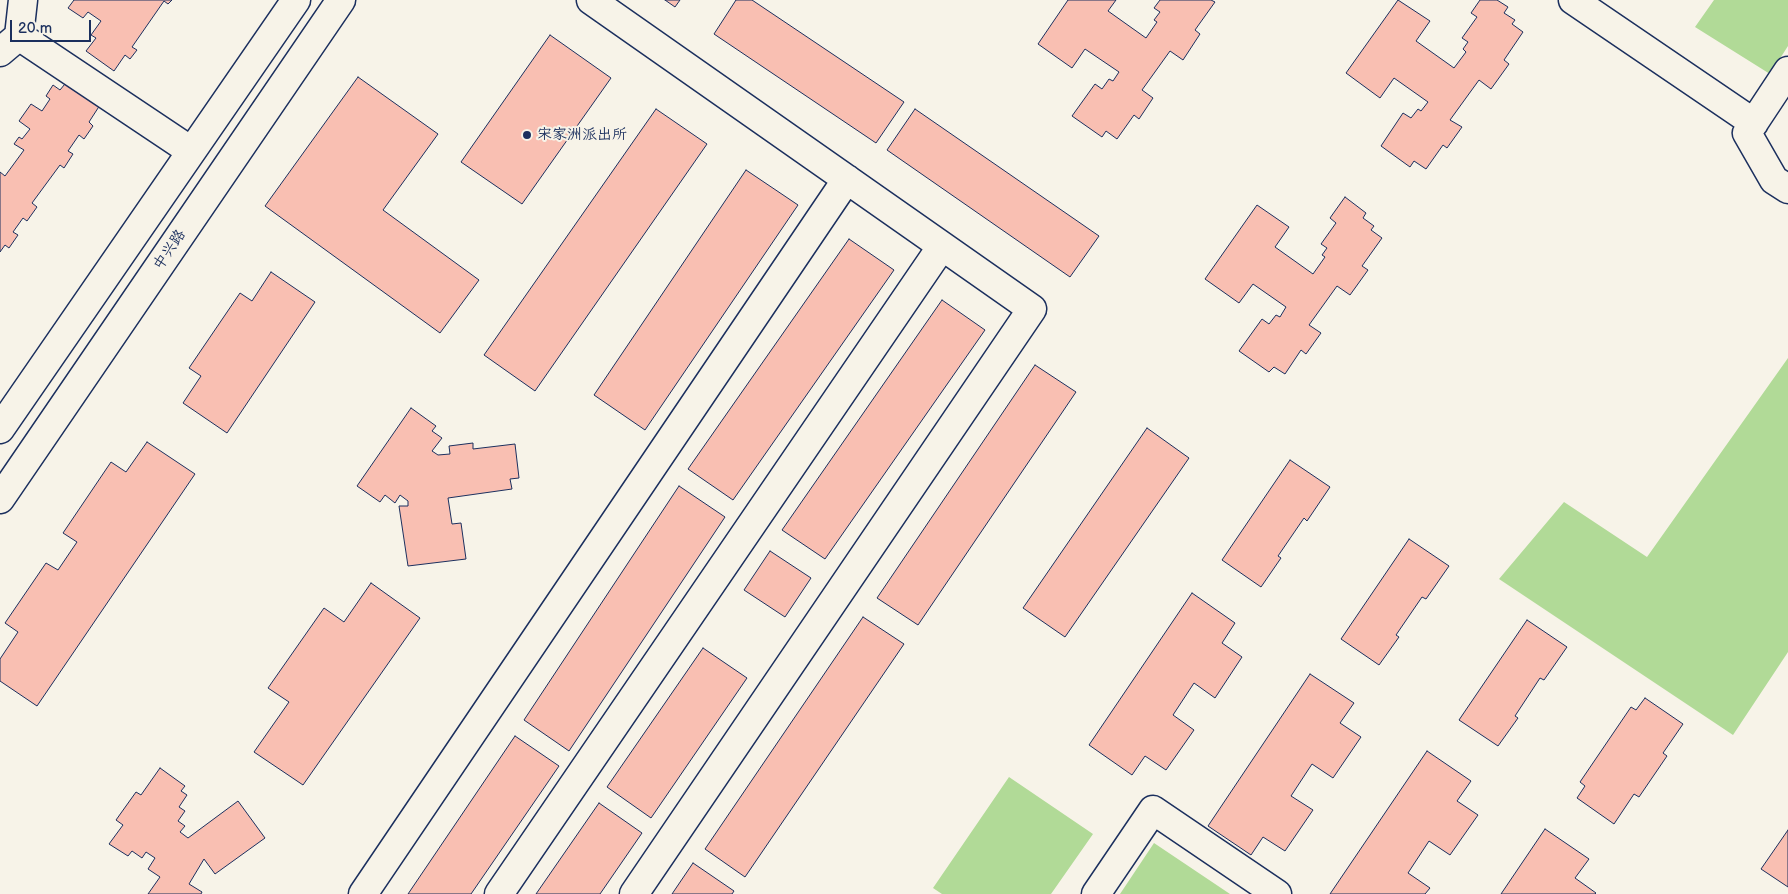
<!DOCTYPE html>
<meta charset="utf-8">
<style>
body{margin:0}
#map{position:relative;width:1788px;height:894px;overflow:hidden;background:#f7f3e8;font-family:"Balsamiq Sans",sans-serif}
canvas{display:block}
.scale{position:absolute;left:10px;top:20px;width:81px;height:22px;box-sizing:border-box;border:2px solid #1b2f5e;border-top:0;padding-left:6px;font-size:15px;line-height:18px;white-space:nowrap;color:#1b2f5e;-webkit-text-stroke:4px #f7f3e8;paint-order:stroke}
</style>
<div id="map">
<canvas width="1788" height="894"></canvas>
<div class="scale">20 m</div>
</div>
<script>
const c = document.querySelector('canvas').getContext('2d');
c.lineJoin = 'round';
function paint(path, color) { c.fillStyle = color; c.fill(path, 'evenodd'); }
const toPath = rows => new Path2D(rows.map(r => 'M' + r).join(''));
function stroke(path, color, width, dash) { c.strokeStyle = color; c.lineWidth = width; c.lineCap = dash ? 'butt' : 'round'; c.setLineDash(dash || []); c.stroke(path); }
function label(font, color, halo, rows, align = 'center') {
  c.font = font + ' "Balsamiq Sans","LXGW WenKai TC",sans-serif'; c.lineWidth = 4; c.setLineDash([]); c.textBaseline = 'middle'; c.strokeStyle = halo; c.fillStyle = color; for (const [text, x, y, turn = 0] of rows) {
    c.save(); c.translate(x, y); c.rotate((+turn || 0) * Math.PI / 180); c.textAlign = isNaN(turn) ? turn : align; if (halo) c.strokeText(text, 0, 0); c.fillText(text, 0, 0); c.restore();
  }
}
const green = toPath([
 [1714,0,1788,0,1788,46,1770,74,1695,27],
 [1788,358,1788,652,1733,735,1499,579,1564,502,1647,557],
 [1009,777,1093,834,1051,894,942,894,933,888],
 [1154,843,1230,894,1120,894]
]);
const building = toPath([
 [74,0,172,0,168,4,164,1,132,47,137,50,130,59,125,55,114,71,86,51,96,38,91,35,101,21,88,12,83,18,68,8,74,0],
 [665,0,680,0,675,7,665,0],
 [736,0,752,0,904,102,876,143,714,34,736,0],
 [1068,0,1116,0,1108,11,1146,38,1157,22,1154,20,1160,12,1154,8,1160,0,1211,0,1215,2,1195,30,1200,34,1183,60,1170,51,1142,90,1153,98,1139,119,1134,115,1117,139,1106,131,1102,137,1072,116,1095,84,1102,89,1109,79,1113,81,1119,72,1085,49,1072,68,1038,44,1068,0],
 [1398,0,1430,21,1416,41,1454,68,1466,52,1463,49,1468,42,1462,38,1477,17,1471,13,1480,0,1497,0,1508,7,1504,13,1515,20,1512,24,1523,32,1504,60,1509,64,1491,89,1479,80,1450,120,1462,127,1447,148,1443,145,1426,169,1414,161,1410,167,1381,146,1403,113,1411,118,1418,109,1421,111,1428,102,1394,78,1380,98,1346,73,1398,0],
 [550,35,611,78,522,204,461,162,550,35],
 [358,77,438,134,383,210,479,280,440,333,265,206,358,77],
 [69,79,100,105,89,122,93,126,84,139,79,135,68,151,73,154,64,168,60,165,32,203,37,207,27,221,23,218,13,232,18,235,9,248,5,245,0,252,0,172,5,176,24,150,14,144,19,137,22,139,30,129,19,121,31,104,42,111,50,99,46,96,53,85,60,90,69,79],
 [656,109,707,144,535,391,484,355,656,109],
 [915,109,1099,236,1070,277,887,150,915,109],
 [746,170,798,205,645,430,594,395,746,170],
 [1345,197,1366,213,1363,218,1374,226,1371,230,1382,238,1362,266,1368,270,1350,295,1337,286,1309,325,1321,333,1306,354,1301,350,1285,374,1274,367,1269,372,1239,351,1262,319,1269,324,1276,315,1280,317,1286,307,1253,284,1239,303,1205,279,1257,205,1289,227,1275,247,1313,274,1325,257,1322,255,1327,248,1321,244,1336,223,1330,218,1345,197],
 [849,239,894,270,733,500,688,469,849,239],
 [271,272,315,302,227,433,183,403,201,376,189,368,240,293,252,301,271,272],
 [942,300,985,330,825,559,782,530,942,300],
 [1035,365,1076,392,918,625,877,598,1035,365],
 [411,408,436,426,432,431,442,438,432,451,438,455,450,454,449,446,473,443,473,449,515,444,519,478,510,479,512,489,448,498,452,524,461,523,466,559,408,566,399,506,408,506,408,501,400,495,395,503,385,495,380,502,357,486,411,408],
 [1147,428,1189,458,1065,637,1023,608,1147,428],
 [147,442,195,474,37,706,0,681,0,659,18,632,5,623,46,563,58,570,77,542,63,533,111,462,126,472,147,442],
 [1290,460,1330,487,1307,521,1304,518,1278,556,1281,558,1261,587,1222,560,1290,460],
 [679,486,725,517,569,751,524,720,679,486],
 [1409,539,1449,566,1426,599,1422,597,1396,635,1399,637,1379,665,1341,639,1409,539],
 [770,551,811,578,785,617,744,590,770,551],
 [371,583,420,618,303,785,254,752,289,702,268,688,324,608,344,622,371,583],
 [1192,593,1235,623,1222,643,1242,657,1215,698,1194,683,1173,715,1194,730,1166,770,1145,756,1132,775,1089,745,1192,593],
 [863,617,904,644,745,877,705,849,863,617],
 [1527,620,1567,647,1544,680,1540,678,1515,716,1518,718,1498,746,1459,720,1527,620],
 [703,648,747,678,651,818,607,787,703,648],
 [1310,674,1354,703,1340,723,1361,737,1333,778,1312,764,1291,796,1313,810,1285,851,1263,837,1251,855,1208,826,1310,674],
 [1645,698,1683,724,1663,753,1667,756,1639,797,1634,794,1614,824,1577,798,1585,786,1580,782,1631,707,1636,710,1645,698],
 [515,736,559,766,471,894,408,894,515,736],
 [1427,751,1471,781,1457,801,1478,815,1450,855,1429,841,1408,873,1430,888,1425,894,1330,894,1427,751],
 [160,768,185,786,181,791,187,795,179,807,185,811,178,821,185,826,180,832,188,838,238,801,265,838,215,874,204,859,189,884,202,892,201,894,148,894,160,877,148,869,155,858,146,852,142,858,132,851,128,856,109,844,123,825,116,820,136,792,141,795,160,768],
 [599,803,642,833,600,894,536,894,599,803],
 [1545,829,1589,859,1575,878,1596,893,1595,894,1501,894,1545,829],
 [1788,830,1788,887,1761,869,1788,830],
 [693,863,734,891,732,894,672,894,693,863]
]);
const minor = toPath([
 [23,0,19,36,191,151],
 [591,0,1032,309,634,894],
 [1573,0,1754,123],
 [0,52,19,36],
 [1788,71,1747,133,1774,180,1788,189],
 [0,429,296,0],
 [0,499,341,0],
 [363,894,847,179],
 [499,894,942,246],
 [1096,894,1153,810,1277,894]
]);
const markers = [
 [527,135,5,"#1b2f5e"]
];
const poiNames = [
 ["宋家洲派出所",537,135]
];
const streetNames = [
 ["中兴路",170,250,-56]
];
paint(green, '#b1da97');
paint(building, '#f9bfb2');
stroke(building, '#1b2f5e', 1);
stroke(minor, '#1b2f5e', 31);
stroke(minor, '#f7f3e8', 28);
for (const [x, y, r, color] of markers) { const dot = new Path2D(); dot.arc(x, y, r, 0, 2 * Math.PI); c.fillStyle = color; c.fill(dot); stroke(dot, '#f7f3e8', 2); }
label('15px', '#1b2f5e', '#f7f3e8', poiNames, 'left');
label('15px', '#1b2f5e', '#f7f3e8', streetNames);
</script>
